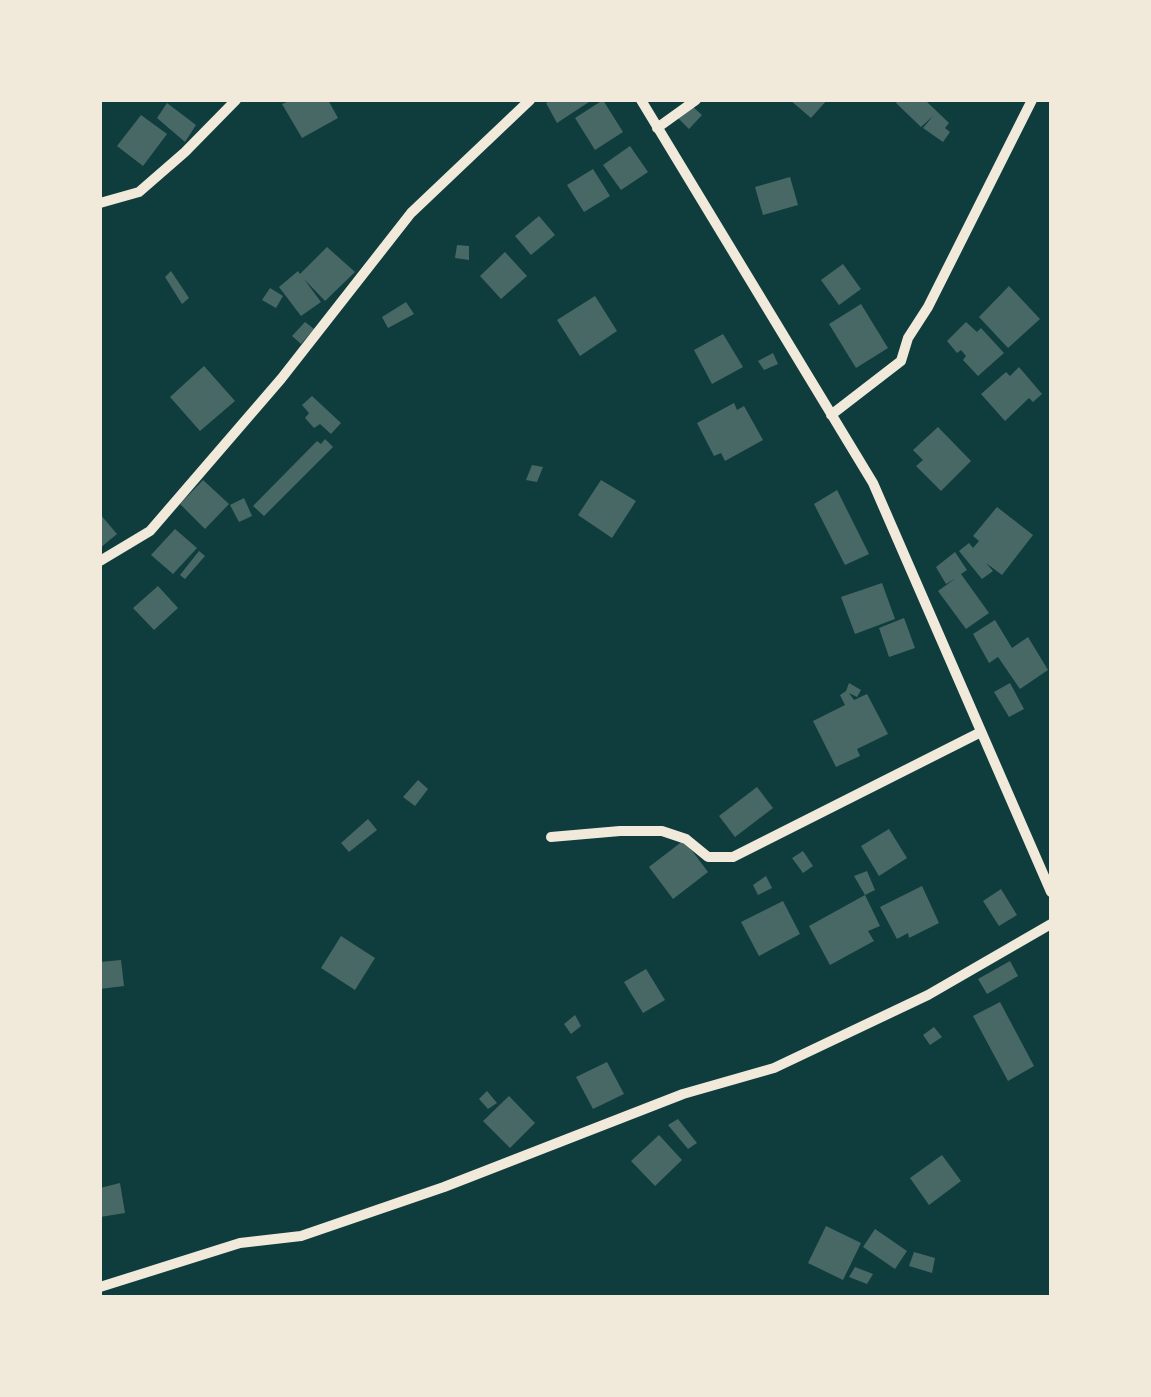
<!DOCTYPE html>
<style>
body{margin:0}
#map{position:relative;width:1151px;height:1397px;overflow:hidden;background:#0f3d3e;font-family:"Space Grotesk",sans-serif}
canvas{display:block}
.frame{position:absolute;inset:0;border:102px solid #f1e9da;pointer-events:none}
</style>
<div id="map">
<canvas width="1151" height="1397"></canvas>
<div class="frame"></div>
</div>
<script>
const c = document.querySelector('canvas').getContext('2d');
c.lineJoin = 'round';
function paint(path, color) { c.fillStyle = color; c.fill(path, 'evenodd'); }
const toPath = rows => new Path2D(rows.map(r => 'M' + r).join(''));
function stroke(path, color, width, dash) { c.strokeStyle = color; c.lineWidth = width; c.lineCap = dash ? 'butt' : 'round'; c.setLineDash(dash || []); c.stroke(path); }
const building = toPath([
 [292,100,328,100,338,118,302,138,282,104],
 [552,100,592,100,557,123,546,103],
 [603,100,623,132,595,150,575,118],
 [790,100,827,100,811,118],
 [898,100,925,100,949,123,945,128,950,132,943,142,923,128,933,116,921,127,896,103],
 [167,103,196,125,185,142,157,118],
 [692,106,702,115,689,129,678,118],
 [141,115,167,134,143,166,117,146],
 [630,146,648,172,621,190,603,165],
 [593,169,610,196,584,212,567,185],
 [790,177,798,205,763,215,755,187],
 [539,216,555,235,531,255,515,236],
 [457,245,469,246,469,260,455,258],
 [327,247,355,272,325,301,304,279,321,302,301,316,279,287,298,271,300,274],
 [505,252,527,276,501,299,480,276],
 [843,264,861,289,839,305,821,280],
 [171,271,189,298,182,304,165,277],
 [1009,286,1040,319,1008,348,979,317],
 [270,288,283,296,276,308,262,300],
 [595,296,617,331,580,356,557,320],
 [406,302,414,314,388,328,382,317],
 [861,304,888,348,856,368,829,324],
 [305,322,314,329,301,344,292,336],
 [966,322,977,332,981,328,1004,353,978,376,963,360,966,356,961,350,957,353,947,341],
 [723,334,743,367,712,384,694,350],
 [773,353,778,364,764,370,758,361],
 [204,366,235,401,200,431,170,397],
 [1019,367,1042,394,1033,402,1029,398,1005,421,981,394,1006,372,1010,376],
 [312,396,341,423,331,434,320,424,314,428,305,418,309,413,302,405],
 [734,403,737,410,744,406,763,440,725,461,721,453,714,456,697,423],
 [938,427,971,461,941,491,916,466,923,460,913,450],
 [325,439,333,447,264,516,253,506,317,441,321,444],
 [532,465,543,467,537,482,526,480],
 [203,480,229,504,205,529,180,504],
 [601,480,636,501,612,538,578,515],
 [837,490,869,554,845,565,814,504],
 [244,498,252,516,239,522,230,505],
 [997,507,1033,535,1002,575,986,563,993,571,982,579,959,551,969,543,973,548,979,541,973,536],
 [100,514,117,534,100,548],
 [175,529,197,548,173,574,151,555],
 [199,551,205,556,185,579,180,575],
 [955,552,967,570,961,574,989,613,966,629,938,591,956,578,946,584,936,567],
 [882,583,895,619,855,634,841,597],
 [158,586,178,608,154,630,133,608],
 [904,618,915,648,889,657,879,628],
 [995,620,1012,648,1028,637,1048,670,1020,689,998,657,989,663,973,634],
 [849,683,861,690,857,697,849,693,854,700,867,694,888,734,857,749,860,756,836,767,813,721,845,705,840,695,846,691],
 [1010,683,1024,709,1009,717,994,692],
 [418,780,428,789,415,806,403,797],
 [757,787,773,808,735,837,719,816],
 [368,819,377,830,349,852,341,843],
 [889,829,907,858,879,876,861,846],
 [684,840,708,872,673,899,649,867],
 [803,851,813,866,803,873,792,858],
 [867,871,875,890,865,895,880,926,868,931,874,941,830,965,809,926,865,895,854,876],
 [766,876,772,888,758,895,753,885],
 [922,886,939,923,909,938,908,933,897,939,880,907],
 [1001,889,1017,915,999,926,983,901],
 [783,901,800,934,759,956,741,922],
 [341,936,375,958,355,990,321,968],
 [121,960,124,986,100,989,100,962],
 [1010,961,1018,976,987,994,978,979],
 [646,969,665,1000,643,1013,624,982],
 [1000,1002,1034,1066,1008,1081,973,1016],
 [575,1015,581,1026,571,1034,564,1024],
 [934,1027,942,1037,930,1045,923,1035],
 [607,1062,624,1094,593,1109,576,1077],
 [487,1091,497,1103,488,1109,479,1099],
 [509,1096,535,1123,510,1148,483,1121],
 [678,1119,697,1143,688,1149,668,1125],
 [659,1135,682,1160,655,1186,631,1161],
 [942,1155,961,1181,929,1205,910,1178],
 [120,1183,125,1213,100,1217,100,1188],
 [826,1226,861,1243,843,1280,808,1263],
 [875,1229,907,1251,895,1269,863,1247],
 [914,1252,935,1258,932,1273,909,1266],
 [855,1267,873,1274,867,1284,849,1277]
]);
const minor = toPath([
 [641,100,873,483,1051,892],
 [657,128,696,100],
 [100,203,139,192,185,152,236,100],
 [831,415,901,361,908,338,928,307,1032,100],
 [100,561,150,531,281,379,411,213,530,100],
 [551,837,620,831,662,831,686,839,708,857,733,857,981,732],
 [100,1287,240,1243,301,1236,444,1187,683,1094,774,1068,928,995,1051,924]
]);
paint(building, '#486865');
stroke(minor, '#f1e9da', 10);
</script>
